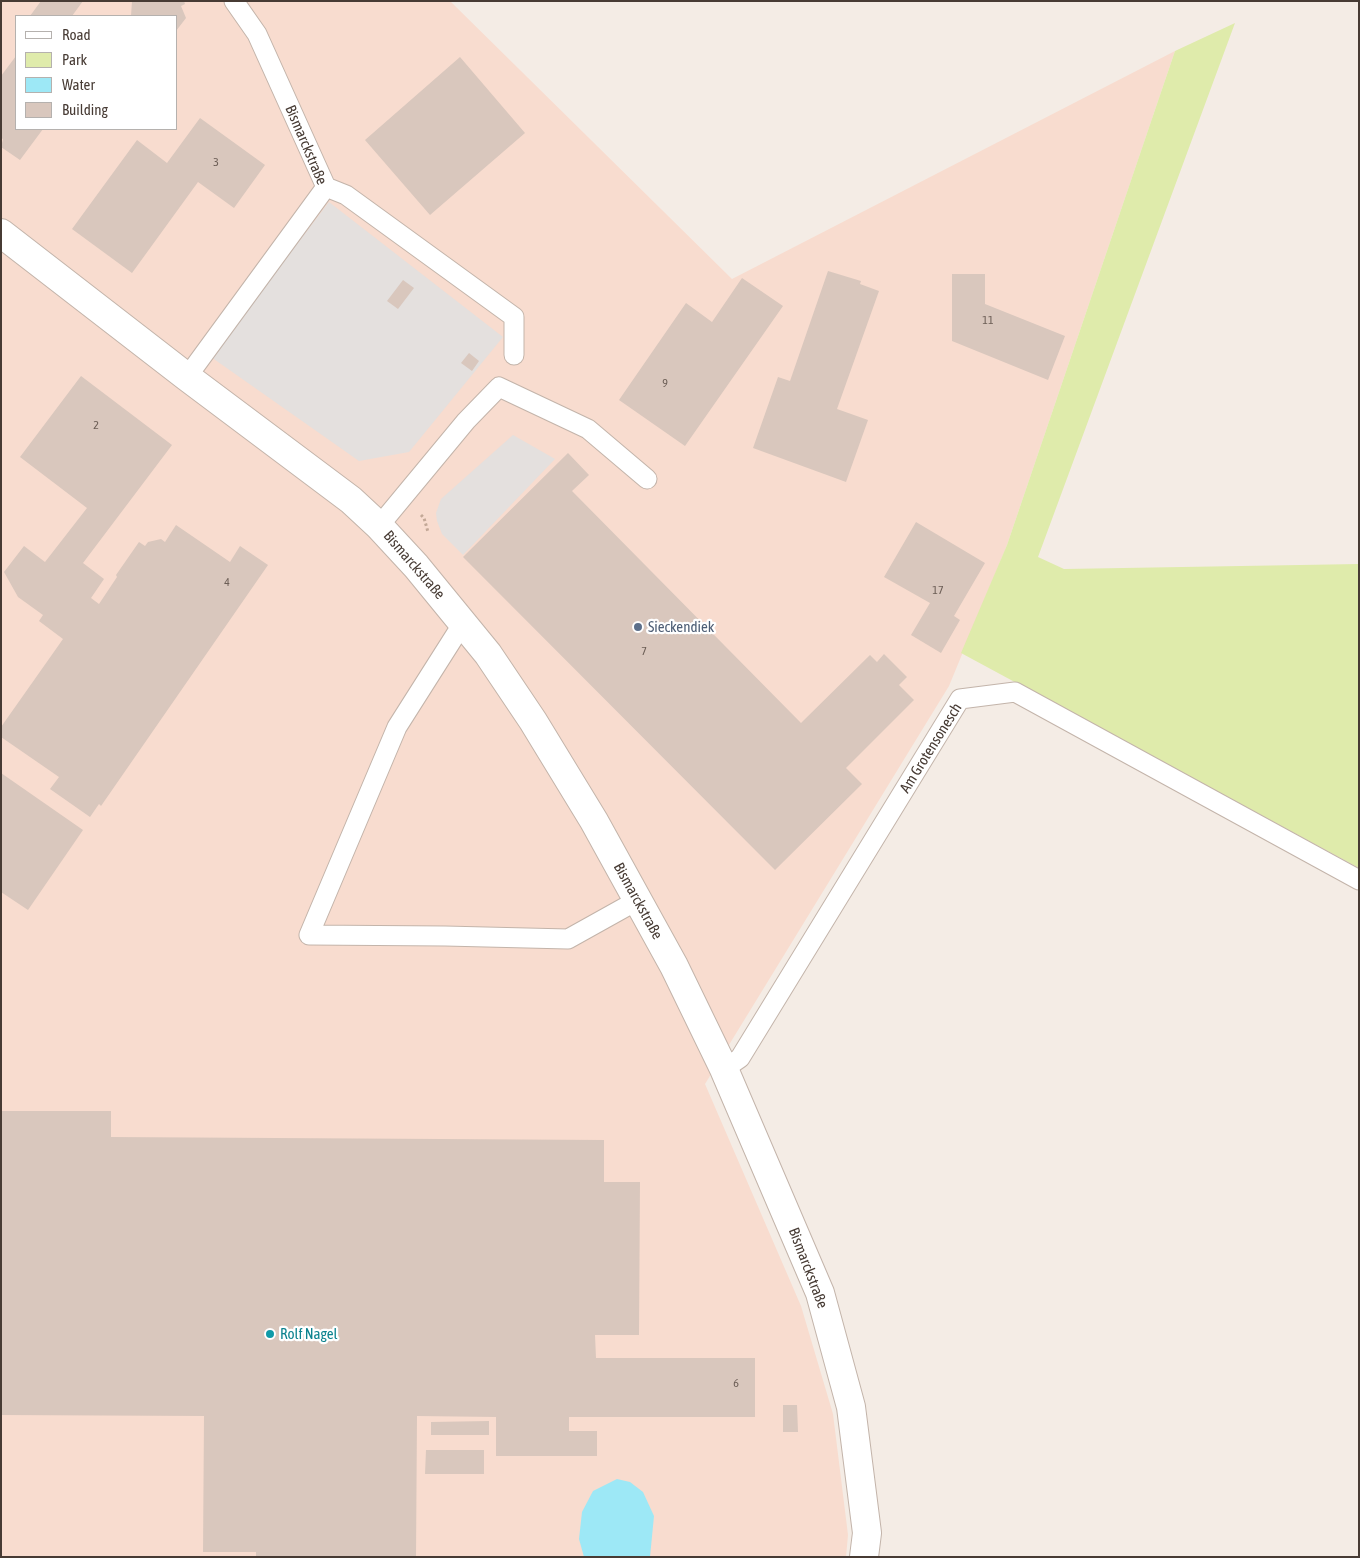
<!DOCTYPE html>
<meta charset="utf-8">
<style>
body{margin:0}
#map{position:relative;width:1360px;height:1558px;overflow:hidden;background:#f4ece5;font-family:"Asap Condensed",sans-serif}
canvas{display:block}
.frame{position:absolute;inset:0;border:2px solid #473b34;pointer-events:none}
.legend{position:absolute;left:15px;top:15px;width:162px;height:115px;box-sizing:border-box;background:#fff;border:1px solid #b5b1ae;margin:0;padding:6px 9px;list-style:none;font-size:15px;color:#473b34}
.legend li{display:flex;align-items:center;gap:10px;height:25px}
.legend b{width:25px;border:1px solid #b5b1ae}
</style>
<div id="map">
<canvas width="1360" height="1558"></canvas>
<div class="frame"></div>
<ul class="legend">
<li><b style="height:6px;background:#fff"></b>Road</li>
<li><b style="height:14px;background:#dfebab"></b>Park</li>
<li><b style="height:14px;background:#9de8f6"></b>Water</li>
<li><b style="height:14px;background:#d9c7bd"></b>Building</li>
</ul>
</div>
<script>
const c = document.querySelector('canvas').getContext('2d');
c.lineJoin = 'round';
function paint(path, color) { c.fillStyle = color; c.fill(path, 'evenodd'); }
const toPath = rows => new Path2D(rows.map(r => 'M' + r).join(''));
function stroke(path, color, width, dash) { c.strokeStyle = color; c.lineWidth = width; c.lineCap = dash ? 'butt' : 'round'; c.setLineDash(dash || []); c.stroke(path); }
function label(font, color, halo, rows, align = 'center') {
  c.font = font + ' "Asap Condensed",sans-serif'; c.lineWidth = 4.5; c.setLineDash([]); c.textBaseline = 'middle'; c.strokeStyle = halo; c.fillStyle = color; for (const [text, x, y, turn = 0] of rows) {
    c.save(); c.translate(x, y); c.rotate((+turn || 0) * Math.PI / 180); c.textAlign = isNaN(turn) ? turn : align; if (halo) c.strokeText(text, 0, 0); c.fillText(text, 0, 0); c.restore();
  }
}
const commercial = toPath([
 [1,1,450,1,732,279,1175,51,1007,545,949,686,705,1084,801,1306,833,1414,848,1535,846,1557,1,1557],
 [16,16,176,16,176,129,16,129]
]);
const green = toPath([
 [1235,23,1038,557,1064,569,1359,564,1359,868,961,653,1007,545,1175,51]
]);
const parking = toPath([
 [329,202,503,337,409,452,359,461,211,357],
 [513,435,555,459,463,555,442,534,437,521,436,513,441,499]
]);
const water = toPath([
 [617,1479,630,1482,643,1492,654,1516,650,1557,584,1557,579,1539,582,1512,593,1491]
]);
const building = toPath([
 [41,1,83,1,72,16,30,16],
 [132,1,184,1,185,4,181,6,186,18,176,31,176,16,131,16],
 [16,56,16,129,43,129,20,160,1,147,3,139,1,138,1,76],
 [460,57,525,133,430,215,365,140],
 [200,118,265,165,234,208,198,182,132,273,72,229,137,140,167,163],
 [828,271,861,281,860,284,879,291,837,409,868,420,846,482,753,448,778,377,790,381],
 [952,274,985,274,985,304,1065,336,1048,380,952,341],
 [742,278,783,306,685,446,619,400,686,303,712,322],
 [403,280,414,288,398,309,387,301],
 [469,353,479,361,472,371,461,363],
 [81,376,172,445,83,563,104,579,91,598,99,604,117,577,116,575,139,542,145,546,148,542,161,539,165,542,176,525,230,562,240,546,268,565,101,806,99,804,90,817,50,789,59,777,1,737,1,727,63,639,39,621,43,615,18,597,4,572,24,546,45,562,87,508,20,457],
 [568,453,589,475,572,491,801,723,870,655,877,662,884,654,907,677,899,685,914,700,846,768,862,784,775,870,463,557],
 [916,522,985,563,954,616,960,620,941,653,911,635,930,603,884,577],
 [1,773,83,830,28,910,1,892],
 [1,1111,111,1111,111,1137,604,1140,604,1182,640,1182,639,1335,595,1335,596,1358,755,1358,755,1417,569,1417,569,1431,597,1431,597,1456,496,1456,496,1417,417,1416,416,1557,256,1557,256,1552,203,1552,204,1416,1,1415],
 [783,1405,797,1405,798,1432,783,1432],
 [489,1421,489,1435,431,1435,431,1422],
 [426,1450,484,1450,484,1474,425,1474]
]);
const path = toPath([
 [421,515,424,518,428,532]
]);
const service = toPath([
 [326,187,346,195,514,317,514,355],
 [187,377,326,187,257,34,234,1],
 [379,526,466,421,499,387,588,429,647,479],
 [463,623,397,727,309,935,445,936,568,939,638,900],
 [724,1069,740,1058,960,699,1015,692,1359,880]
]);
const minor = toPath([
 [1,233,187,377,351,500,379,526,416,566,488,654,533,721,594,821,674,966,724,1069,820,1293,851,1407,867,1533,864,1557]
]);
const markers = [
 [638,627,5,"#5c6f8a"],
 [270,1334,5,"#0f9aa8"]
];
const numberNames = [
 ["3",216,162],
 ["11",988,320],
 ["9",665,383],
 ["2",96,425],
 ["4",227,582],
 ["17",938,590],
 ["7",644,651],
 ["6",736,1383]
];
const streetNames = [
 ["Bismarckstraße",306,145,67],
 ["Bismarckstraße",414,565,49],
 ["Am Grotensonesch",931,748,-58],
 ["Bismarckstraße",638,901,61],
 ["Bismarckstraße",808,1268,69]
];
const serviceNames = [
 ["Sieckendiek",648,627]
];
const cultureNames = [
 ["Rolf Nagel",280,1334]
];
paint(commercial, '#f8dccf');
paint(green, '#dfebab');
paint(parking, '#e4e0de');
paint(water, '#9de8f6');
paint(building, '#d9c7bd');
stroke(service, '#c3b4aa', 21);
stroke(minor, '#c3b4aa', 30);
stroke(path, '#c3a897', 3, [2.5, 2.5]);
stroke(service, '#fff', 19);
stroke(minor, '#fff', 28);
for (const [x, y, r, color] of markers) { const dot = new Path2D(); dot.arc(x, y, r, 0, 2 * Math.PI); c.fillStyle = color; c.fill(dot); stroke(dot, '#fff', 2); }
label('12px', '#6c5e56', null, numberNames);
label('15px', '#473b34', '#fff', streetNames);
label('15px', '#4e5e75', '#fff', serviceNames, 'left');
label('15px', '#0d838f', '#fff', cultureNames, 'left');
</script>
